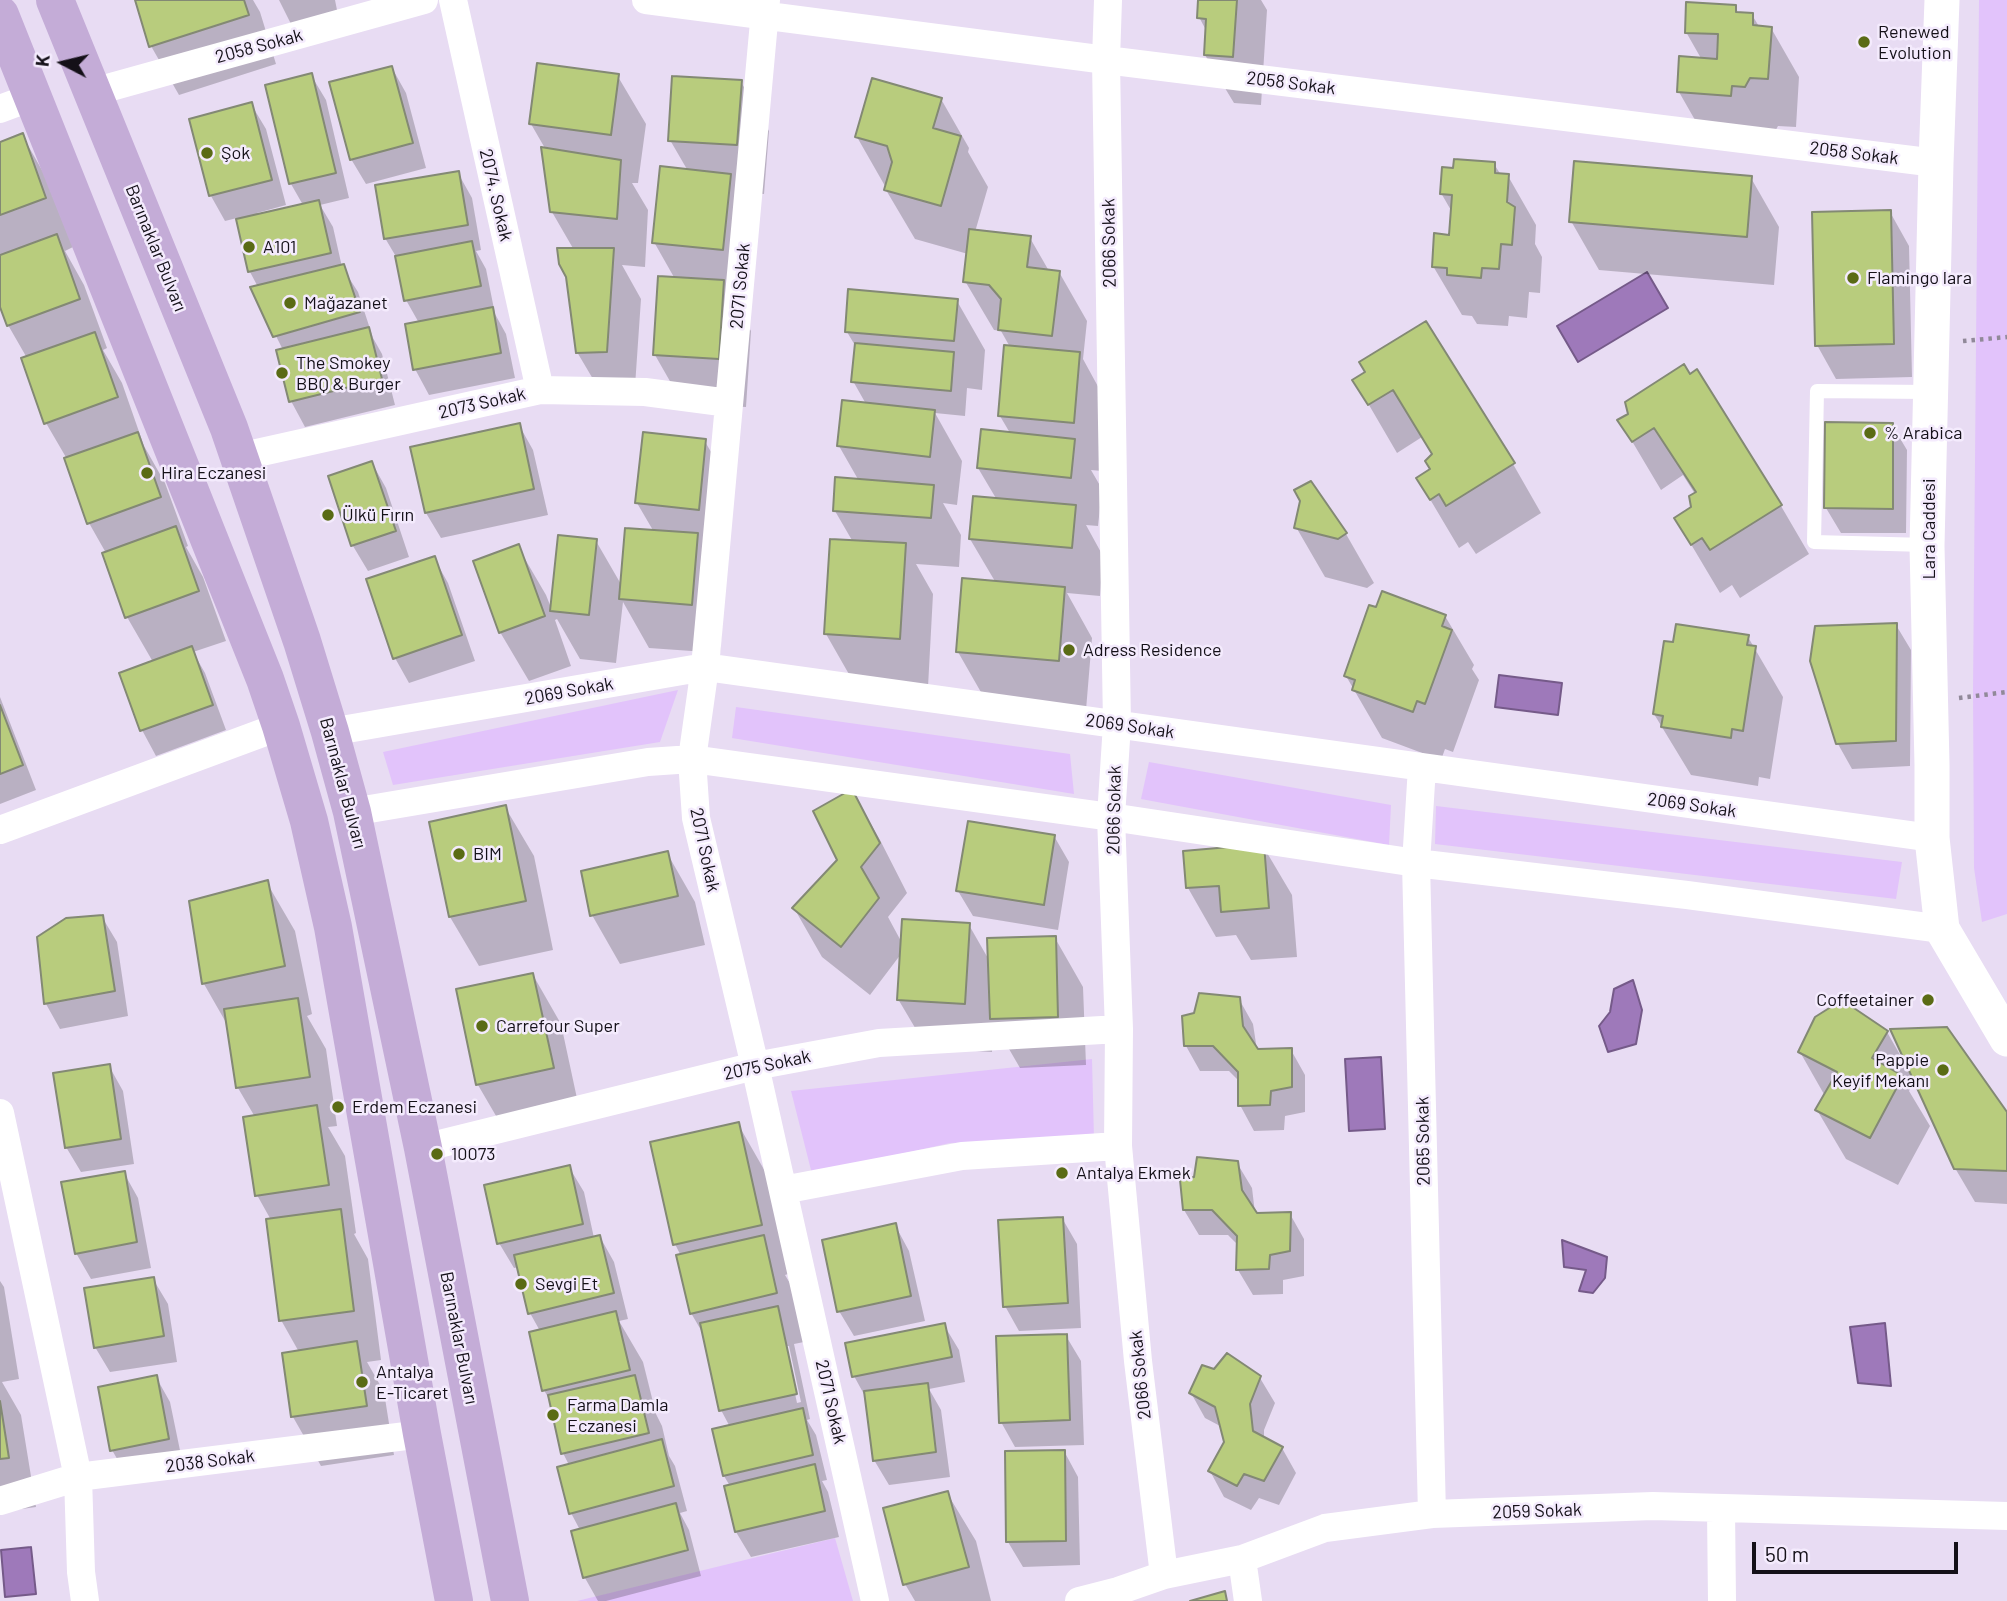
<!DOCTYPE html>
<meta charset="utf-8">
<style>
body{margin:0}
#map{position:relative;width:2007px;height:1601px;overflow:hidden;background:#e8dcf3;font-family:Barlow,sans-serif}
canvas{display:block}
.north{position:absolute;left:28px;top:28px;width:70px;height:70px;-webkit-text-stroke:5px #f4ebfd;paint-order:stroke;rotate:277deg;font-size:19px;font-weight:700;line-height:28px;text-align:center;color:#141018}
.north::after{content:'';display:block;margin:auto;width:24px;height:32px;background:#141018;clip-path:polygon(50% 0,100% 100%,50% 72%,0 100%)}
.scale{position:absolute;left:1752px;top:1542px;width:206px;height:32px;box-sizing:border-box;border:4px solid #141018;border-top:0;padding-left:9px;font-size:21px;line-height:24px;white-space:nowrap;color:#141018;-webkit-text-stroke:5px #f4ebfd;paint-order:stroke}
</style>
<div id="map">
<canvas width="2007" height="1601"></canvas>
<div class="north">K</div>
<div class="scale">50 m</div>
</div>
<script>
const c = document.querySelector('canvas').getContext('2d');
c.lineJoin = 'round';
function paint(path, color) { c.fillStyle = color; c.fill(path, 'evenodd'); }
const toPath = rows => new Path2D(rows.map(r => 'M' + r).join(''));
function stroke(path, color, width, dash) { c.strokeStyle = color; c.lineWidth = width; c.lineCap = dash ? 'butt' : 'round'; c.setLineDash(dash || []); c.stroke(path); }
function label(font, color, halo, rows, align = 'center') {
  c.font = font + ' Barlow,sans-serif'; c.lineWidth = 5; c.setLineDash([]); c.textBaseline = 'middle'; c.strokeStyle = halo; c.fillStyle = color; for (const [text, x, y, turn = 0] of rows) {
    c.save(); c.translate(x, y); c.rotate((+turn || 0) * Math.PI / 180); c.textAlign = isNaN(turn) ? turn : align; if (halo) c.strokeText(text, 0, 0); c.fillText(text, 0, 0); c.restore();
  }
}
const green = toPath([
 [1979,0,2007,0,2007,914,1982,922,1974,868,1973,691],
 [678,690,660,742,393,785,383,752],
 [736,707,1070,754,1074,794,732,738],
 [1149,762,1391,805,1389,845,1141,799],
 [1436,806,1902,862,1896,899,1435,844],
 [1092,1059,1094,1139,950,1143,812,1174,791,1091],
 [835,1538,853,1601,577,1601]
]);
const water = toPath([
 [1647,272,1668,308,1578,362,1557,326,1647,272],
 [1499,675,1562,683,1558,715,1495,707,1499,675],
 [1633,980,1642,1010,1636,1044,1608,1052,1599,1026,1610,1012,1614,989,1633,980],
 [1381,1057,1385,1129,1349,1131,1345,1059,1381,1057],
 [1562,1240,1607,1257,1605,1278,1593,1293,1579,1291,1586,1270,1564,1267,1562,1240],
 [1885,1323,1891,1386,1858,1383,1850,1327,1885,1323],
 [31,1547,36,1594,5,1597,1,1550,31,1547]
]);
const shadow = toPath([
 [137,0,253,0,260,12,276,64,179,95,151,46],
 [279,0,335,0,339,20,294,30],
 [1199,0,1261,0,1267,10,1261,105,1234,103,1205,55,1207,32,1199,17],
 [1735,7,1739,14,1752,15,1760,28,1771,28,1799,77,1796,127,1778,126,1773,135,1707,141,1679,92,1702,60,1686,32],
 [392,68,406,93,426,168,366,184,351,159],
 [311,75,326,100,349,198,320,205,333,227,342,267,358,292,373,338,382,354,395,405,305,427,291,401,283,350,252,288,258,287,250,272,237,218,225,221,211,196,191,120,251,104,266,129,286,205,257,213,257,216,303,205,291,184,267,86],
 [617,75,646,124,638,183,632,183,648,210,645,267,622,265,641,299,634,401,606,401,577,352,574,250,552,212,546,150,531,124],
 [741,82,769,131,764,194,740,192,731,296,751,331,746,407,683,404,655,355,675,279,654,242,688,171,670,140],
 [941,99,969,148,968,152,988,187,975,232,1030,238,1049,271,1059,272,1087,321,1083,359,1107,403,1102,471,1091,470,1102,489,1098,526,1086,525,1103,556,1100,596,1067,593,1092,638,1086,710,986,701,958,652,996,583,970,539,997,500,978,468,1010,433,1000,416,1010,347,1001,331,994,330,965,281,968,254,915,239,886,190,887,187,885,186,857,137],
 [22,135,50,184,73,247,65,251,84,285,107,348,103,350,122,383,144,446,165,483,188,546,186,547,203,577,226,641,193,652,205,673,226,730,156,756,142,730,122,674,153,662,127,617,106,553,89,523,67,459,46,423,27,358,8,325,0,302,0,143],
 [1494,164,1501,175,1508,176,1536,225,1535,244,1542,257,1540,293,1529,292,1527,318,1509,316,1508,326,1477,324,1472,316,1462,315,1433,266,1450,237,1452,212,1441,193,1455,170],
 [458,173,472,198,481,250,476,251,486,269,495,314,506,334,515,378,429,395,415,369,419,323,406,300,398,260,385,238],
 [1751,178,1779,227,1774,285,1599,270,1571,221],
 [1890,212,1909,246,1912,377,1836,379,1817,345],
 [957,301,985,350,982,390,967,388,965,416,935,413,962,461,957,505,943,503,961,535,959,567,916,564,933,594,928,687,854,683,826,634,853,542,835,511,859,481,839,446,866,404,853,381,856,347,847,332],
 [1425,323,1513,464,1541,513,1476,554,1468,542,1459,548,1418,479,1432,470,1433,455,1422,437,1397,453,1355,381],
 [1697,372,1781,506,1809,554,1740,598,1732,585,1720,593,1676,519,1693,508,1695,494,1683,475,1661,490,1620,421],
 [519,425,533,450,548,515,441,538,426,513],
 [1892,425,1907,450,1906,533,1841,533,1826,508],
 [704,440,733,489,720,653,649,648,623,602,616,663,580,659,557,619,555,620,571,666,529,681,500,632,518,547,546,595,552,610,596,541,622,586,654,532,637,503],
 [372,463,386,488,409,557,368,571,353,546,330,477],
 [1310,483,1346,534,1374,583,1367,588,1325,577,1296,527],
 [434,558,448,583,475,661,409,683,395,658],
 [1445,616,1474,665,1472,669,1479,680,1453,752,1445,749,1441,760,1382,738,1346,676],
 [1896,625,1911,650,1910,766,1852,769,1838,744],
 [1748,637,1783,697,1770,779,1759,777,1758,786,1691,775,1654,714],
 [0,697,36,790,0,804],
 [852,791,880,840,907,893,888,917,902,943,969,925,989,960,1055,938,1083,987,1086,1065,1020,1068,994,1023,992,1052,927,1048,898,999,901,954,870,995,822,957,794,908,839,860],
 [505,807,534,856,553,950,479,966,450,917,431,823],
 [1054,836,1069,862,1058,930,973,916,958,891],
 [1263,846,1292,895,1297,957,1251,960,1236,935,1216,937,1188,888,1185,852],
 [667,853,695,902,705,945,620,964,592,915],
 [267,883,295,931,312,1014,307,1016,326,1049,337,1126,328,1127,345,1156,356,1233,354,1234,368,1259,381,1360,367,1362,384,1392,394,1455,321,1466,293,1417,299,1352,281,1320,271,1220,257,1195,255,1117,238,1088,228,1026,204,984,191,902],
 [102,917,117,942,128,1016,60,1029,46,1004,39,938],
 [533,975,561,1024,581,1117,506,1133,478,1085],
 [1239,999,1253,1024,1257,1050,1291,1050,1305,1075,1305,1112,1285,1116,1284,1130,1254,1131,1240,1105,1240,1082,1229,1071,1200,1071,1186,1046],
 [1887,1032,1903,1060,1905,1059,2007,1115,2007,1204,1975,1202,1955,1168,1915,1080,1909,1091,1930,1126,1898,1185,1846,1159,1817,1110,1825,1096,1800,1052],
 [109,1066,123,1091,134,1164,81,1172,66,1147],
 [738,1124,766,1173,788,1274,785,1275,791,1285,804,1342,794,1344,810,1419,807,1420,816,1435,827,1480,822,1481,828,1492,839,1537,751,1557,736,1532,726,1487,730,1486,724,1476,730,1427,721,1410,705,1337,691,1313,681,1256,675,1244],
 [785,1346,789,1346,801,1402,797,1403],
 [1237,1163,1252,1188,1255,1213,1290,1214,1304,1239,1304,1276,1283,1280,1283,1294,1253,1295,1238,1270,1239,1246,1228,1235,1199,1235,1184,1210],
 [569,1167,584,1192,594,1238,600,1237,614,1262,628,1319,619,1321,643,1362,656,1414,662,1426,669,1456,675,1466,687,1511,680,1513,689,1530,701,1576,606,1601,598,1601,585,1578,573,1532,580,1530,571,1513,569,1465,563,1453,551,1403,544,1390,540,1331,530,1313,519,1267,514,1268,499,1243],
 [124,1173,138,1198,151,1268,91,1279,76,1253],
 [1062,1218,1077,1244,1081,1328,1019,1331,1005,1306],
 [895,1225,909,1251,925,1321,854,1336,839,1311],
 [153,1279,168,1304,177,1362,110,1372,95,1347],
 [0,1281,4,1287,19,1379,2,1382,21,1415,36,1507,0,1512],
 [944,1325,959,1350,965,1382,929,1389,941,1410,950,1477,889,1485,874,1460,866,1398,854,1376],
 [1066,1336,1081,1361,1084,1445,1015,1447,1001,1422],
 [156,1377,170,1402,183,1465,127,1476,112,1450],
 [1260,1378,1275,1403,1264,1430,1264,1439,1282,1448,1296,1473,1279,1505,1259,1498,1251,1510,1224,1497,1210,1471,1226,1442,1222,1427,1205,1418,1191,1393],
 [1064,1451,1078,1477,1080,1565,1023,1567,1008,1542],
 [947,1493,976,1541,991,1601,915,1601,905,1584]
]);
const building = toPath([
 [135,0,244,0,249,15,149,47,135,0],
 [1198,0,1237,0,1233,57,1204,55,1206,19,1197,18,1198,0],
 [1686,2,1736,5,1736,12,1753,13,1753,25,1772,27,1768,79,1750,78,1745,87,1732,86,1731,96,1677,92,1679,56,1717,59,1718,34,1685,33,1686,2],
 [537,63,619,74,611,135,529,124,537,63],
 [392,66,413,143,350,160,329,82,392,66],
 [312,73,336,173,289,184,265,85,312,73],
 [672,76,742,80,737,145,668,141,672,76],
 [872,78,942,98,933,128,961,136,941,206,884,190,892,162,887,146,855,137,872,78],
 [252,102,272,180,209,196,189,119,252,102],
 [23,133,46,198,0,215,0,142,23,133],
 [541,147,621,160,617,219,550,212,541,147],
 [1454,159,1495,162,1495,173,1509,174,1507,202,1515,207,1512,245,1501,244,1499,269,1482,268,1481,278,1447,275,1447,268,1432,267,1434,233,1449,235,1452,195,1440,194,1442,167,1453,168,1454,159],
 [1574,161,1752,176,1747,237,1569,222,1574,161],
 [660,166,731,174,723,250,652,243,660,166],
 [459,171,468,225,384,239,375,185,459,171],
 [319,200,331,253,248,272,236,219,319,200],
 [1891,210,1894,344,1815,346,1812,212,1891,210],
 [969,229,1031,236,1027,267,1060,271,1052,336,998,330,1001,299,989,285,963,282,969,229],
 [57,234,80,299,7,326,0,307,0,255,57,234],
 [472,241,481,286,404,301,395,256,472,241],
 [557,248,614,248,607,352,576,353,566,277,559,264,557,248],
 [344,264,360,312,273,337,250,287,344,264],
 [658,276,724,280,719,359,653,355,658,276],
 [848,289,958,299,954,341,845,332,848,289],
 [493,307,501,353,413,370,405,324,493,307],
 [1426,321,1515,463,1446,506,1439,494,1430,500,1416,478,1430,469,1425,461,1432,454,1393,390,1368,405,1352,380,1365,372,1359,362,1426,321],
 [369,327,382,379,289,402,276,350,369,327],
 [95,332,118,397,44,424,21,358,95,332],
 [855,343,954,352,951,391,851,382,855,343],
 [1004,345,1080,352,1074,423,998,416,1004,345],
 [1684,364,1690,374,1697,369,1782,505,1710,550,1702,538,1691,545,1674,518,1691,507,1689,496,1696,492,1654,428,1632,442,1617,420,1628,414,1625,402,1684,364],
 [842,400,935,410,930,457,837,446,842,400],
 [1825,422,1893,423,1893,509,1824,508,1825,422],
 [520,423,534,489,425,513,410,447,520,423],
 [981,429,1075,439,1071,478,977,468,981,429],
 [138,432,161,497,87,524,64,458,138,432],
 [643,432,706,439,699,510,635,503,643,432],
 [372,461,396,531,351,546,328,476,372,461],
 [835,477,934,485,931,518,833,511,835,477],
 [1311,481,1347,533,1338,539,1294,528,1300,501,1294,490,1311,481],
 [973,496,1076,505,1072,548,969,539,973,496],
 [176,526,199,591,125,618,102,553,176,526],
 [625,528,698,533,692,605,619,599,625,528],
 [558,535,597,539,589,615,550,611,558,535],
 [830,539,906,543,900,639,824,634,830,539],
 [519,544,545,616,499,633,473,561,519,544],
 [435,556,462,635,393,659,366,579,435,556],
 [962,578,1065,587,1059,661,956,652,962,578],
 [1382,591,1446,615,1442,626,1452,630,1425,704,1417,701,1413,712,1352,690,1355,680,1344,676,1369,605,1376,607,1382,591],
 [1897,623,1896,741,1836,744,1810,661,1815,626,1897,623],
 [1676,624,1749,635,1747,645,1756,646,1743,731,1732,729,1731,738,1661,727,1663,716,1653,714,1664,641,1673,642,1676,624],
 [192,646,213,705,140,731,119,673,192,646],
 [0,705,23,765,0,774,0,705],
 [852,789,880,843,861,867,879,898,841,947,792,908,837,860,813,811,852,789],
 [506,805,526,901,449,917,429,822,506,805],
 [968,821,1055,835,1044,905,956,891,968,821],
 [1264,844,1269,908,1221,912,1219,886,1186,888,1183,851,1264,844],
 [668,851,678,896,590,916,581,871,668,851],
 [268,880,285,966,202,984,189,901,268,880],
 [103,915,115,991,44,1004,37,937,66,918,103,915],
 [902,919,970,923,965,1004,897,1000,902,919],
 [1056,936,1058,1017,990,1019,987,938,1056,936],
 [533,973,554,1068,476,1085,456,989,533,973],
 [1199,993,1240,997,1243,1026,1258,1049,1292,1048,1292,1087,1271,1091,1270,1105,1238,1106,1238,1072,1213,1046,1184,1046,1182,1016,1194,1013,1199,993],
 [298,998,310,1077,236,1088,224,1009,298,998],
 [1842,1000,1888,1031,1872,1058,1903,1076,1870,1138,1815,1110,1837,1072,1798,1052,1815,1017,1842,1000],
 [1947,1027,2007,1112,2007,1171,1954,1169,1890,1029,1947,1027],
 [110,1064,121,1139,65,1148,53,1073,110,1064],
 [317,1105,329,1185,255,1196,243,1117,317,1105],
 [739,1122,762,1225,673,1245,650,1142,739,1122],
 [1197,1157,1238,1161,1242,1190,1257,1213,1291,1212,1290,1251,1270,1255,1269,1269,1236,1270,1237,1236,1212,1210,1183,1210,1180,1180,1194,1177,1197,1157],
 [570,1165,583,1224,497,1244,484,1185,570,1165],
 [125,1171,137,1242,75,1254,61,1182,125,1171],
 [341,1209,354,1311,279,1321,266,1219,341,1209],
 [1063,1217,1068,1303,1003,1307,998,1220,1063,1217],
 [896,1223,911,1296,837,1312,822,1240,896,1223],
 [600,1235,614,1293,528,1314,514,1255,600,1235],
 [764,1235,777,1293,690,1314,676,1255,764,1235],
 [154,1277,164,1336,94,1348,84,1288,154,1277],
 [778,1306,797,1394,719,1411,700,1323,778,1306],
 [616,1311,630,1370,542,1391,529,1332,616,1311],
 [945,1323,952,1357,852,1377,845,1343,945,1323],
 [1067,1334,1070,1420,999,1423,996,1336,1067,1334],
 [357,1341,367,1406,291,1417,282,1353,357,1341],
 [1227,1353,1261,1376,1250,1404,1253,1431,1283,1447,1264,1481,1244,1474,1237,1486,1208,1471,1224,1442,1215,1407,1189,1393,1202,1365,1214,1369,1227,1353],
 [157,1375,169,1439,110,1451,98,1387,157,1375],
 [635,1375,649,1433,561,1454,548,1395,635,1375],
 [928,1383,936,1452,873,1461,864,1391,928,1383],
 [0,1401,9,1458,0,1459,0,1401],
 [803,1408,813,1455,723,1476,712,1429,803,1408],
 [662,1439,674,1486,569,1514,557,1467,662,1439],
 [1065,1450,1066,1541,1006,1542,1005,1451,1065,1450],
 [815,1464,825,1511,735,1532,724,1486,815,1464],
 [948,1491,969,1567,903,1585,883,1508,948,1491],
 [676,1503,688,1550,583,1578,571,1531,676,1503],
 [1225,1591,1227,1601,1190,1601,1225,1591]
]);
const path = toPath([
 [1963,341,2007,337],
 [1959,698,2007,692]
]);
const service = toPath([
 [1926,545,1814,542,1817,391,1929,392]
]);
const minor = toPath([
 [453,0,540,390],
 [646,0,1106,60,1936,163],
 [766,0,705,667,692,759,696,818,755,1066,875,1601],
 [1108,0,1106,60,1117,724,1111,817,1119,1029,1118,1146,1138,1361,1164,1575],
 [93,92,424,0],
 [0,109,32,97],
 [239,457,540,390,645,392,729,403],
 [330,732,705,667,1932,838],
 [1422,767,1416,863,1432,1514],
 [352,812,648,762,692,759,1111,817,1416,863,1687,895,1942,929],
 [0,830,281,726],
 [0,1113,78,1477,81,1572,85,1601],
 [423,1148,755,1066,879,1043,1119,1029],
 [783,1190,962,1156,1118,1146],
 [0,1501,78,1477,422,1434],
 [1721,1509,1722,1601],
 [1242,1559,1248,1601],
 [1079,1601,1118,1591,1164,1575,1242,1559,1325,1528,1432,1514,1653,1506,2007,1516]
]);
const tertiary = toPath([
 [1942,0,1936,163,1927,546,1932,765,1932,838,1942,929,2007,1039]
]);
const primary = toPath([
 [55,0,229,428,302,641,330,732,352,812,423,1148,510,1601],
 [0,15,265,679,281,726,309,821,333,927,422,1434,454,1601]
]);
const markers = [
 [1864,42,7,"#5a6b15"],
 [207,153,7,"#5a6b15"],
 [249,247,7,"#5a6b15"],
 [1853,278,7,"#5a6b15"],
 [290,303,7,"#5a6b15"],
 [282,373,7,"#5a6b15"],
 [1870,433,7,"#5a6b15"],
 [147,473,7,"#5a6b15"],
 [328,515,7,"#5a6b15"],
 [1069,650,7,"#5a6b15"],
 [459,854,7,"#5a6b15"],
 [1928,1000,7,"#5a6b15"],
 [482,1026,7,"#5a6b15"],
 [1943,1070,7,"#5a6b15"],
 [338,1107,7,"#5a6b15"],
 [437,1154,7,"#5a6b15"],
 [1062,1173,7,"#5a6b15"],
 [521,1284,7,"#5a6b15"],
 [362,1382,7,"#5a6b15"],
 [553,1415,7,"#5a6b15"]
];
const poiNames = [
 ["Renewed",1878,32],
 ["Evolution",1878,53],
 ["Şok",221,153],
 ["A101",263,247],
 ["Flamingo lara",1867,278],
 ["Mağazanet",304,303],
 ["The Smokey",296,363],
 ["BBQ & Burger",296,384],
 ["% Arabica",1884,433],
 ["Hira Eczanesi",161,473],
 ["Ülkü Fırın",342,515],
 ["Adress Residence",1083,650],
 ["BIM",473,854],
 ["Coffeetainer",1914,1000,"right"],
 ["Carrefour Super",496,1026],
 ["Pappie",1929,1060,"right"],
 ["Keyif Mekanı",1929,1081,"right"],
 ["Erdem Eczanesi",352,1107],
 ["10073",451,1154],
 ["Antalya Ekmek",1076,1173],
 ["Sevgi Et",535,1284],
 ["Antalya",376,1372],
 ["E-Ticaret",376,1393],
 ["Farma Damla",567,1405],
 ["Eczanesi",567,1426]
];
const streetNames = [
 ["2058 Sokak",259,46,-15],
 ["2058 Sokak",1291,83,7],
 ["2058 Sokak",1854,153,7],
 ["2074. Sokak",496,195,77],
 ["2066 Sokak",1109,243,-91],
 ["Barınaklar Bulvarı",156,248,68],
 ["2071 Sokak",740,286,-85],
 ["2073 Sokak",482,403,-13],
 ["Lara Caddesi",1929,529,-90],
 ["2069 Sokak",569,691,-10],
 ["2069 Sokak",1130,726,8],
 ["Barınaklar Bulvarı",343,783,75],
 ["2069 Sokak",1692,805,8],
 ["2066 Sokak",1114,810,-89],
 ["2071 Sokak",705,850,78],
 ["2075 Sokak",767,1065,-12],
 ["2065 Sokak",1423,1141,-91],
 ["Barınaklar Bulvarı",459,1338,79],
 ["2066 Sokak",1140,1375,-96],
 ["2071 Sokak",831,1402,77],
 ["2038 Sokak",210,1461,-7],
 ["2059 Sokak",1537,1511,-2]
];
paint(green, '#e2c3fb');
paint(water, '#9e79ba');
stroke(water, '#755a89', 2);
paint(shadow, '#0003');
paint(building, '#b8cc7d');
stroke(building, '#838974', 2);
stroke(path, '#918999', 4.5, [3.5, 5]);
stroke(service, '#fff', 14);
stroke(minor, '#fff', 28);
stroke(tertiary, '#fff', 35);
stroke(primary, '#c4acd7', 38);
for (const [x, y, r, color] of markers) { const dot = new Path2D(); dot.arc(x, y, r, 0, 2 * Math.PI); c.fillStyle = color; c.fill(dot); stroke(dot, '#f4ebfd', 2.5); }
label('18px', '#141018', '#f4ebfd', poiNames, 'left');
label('18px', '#141018', '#f4ebfd', streetNames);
</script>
